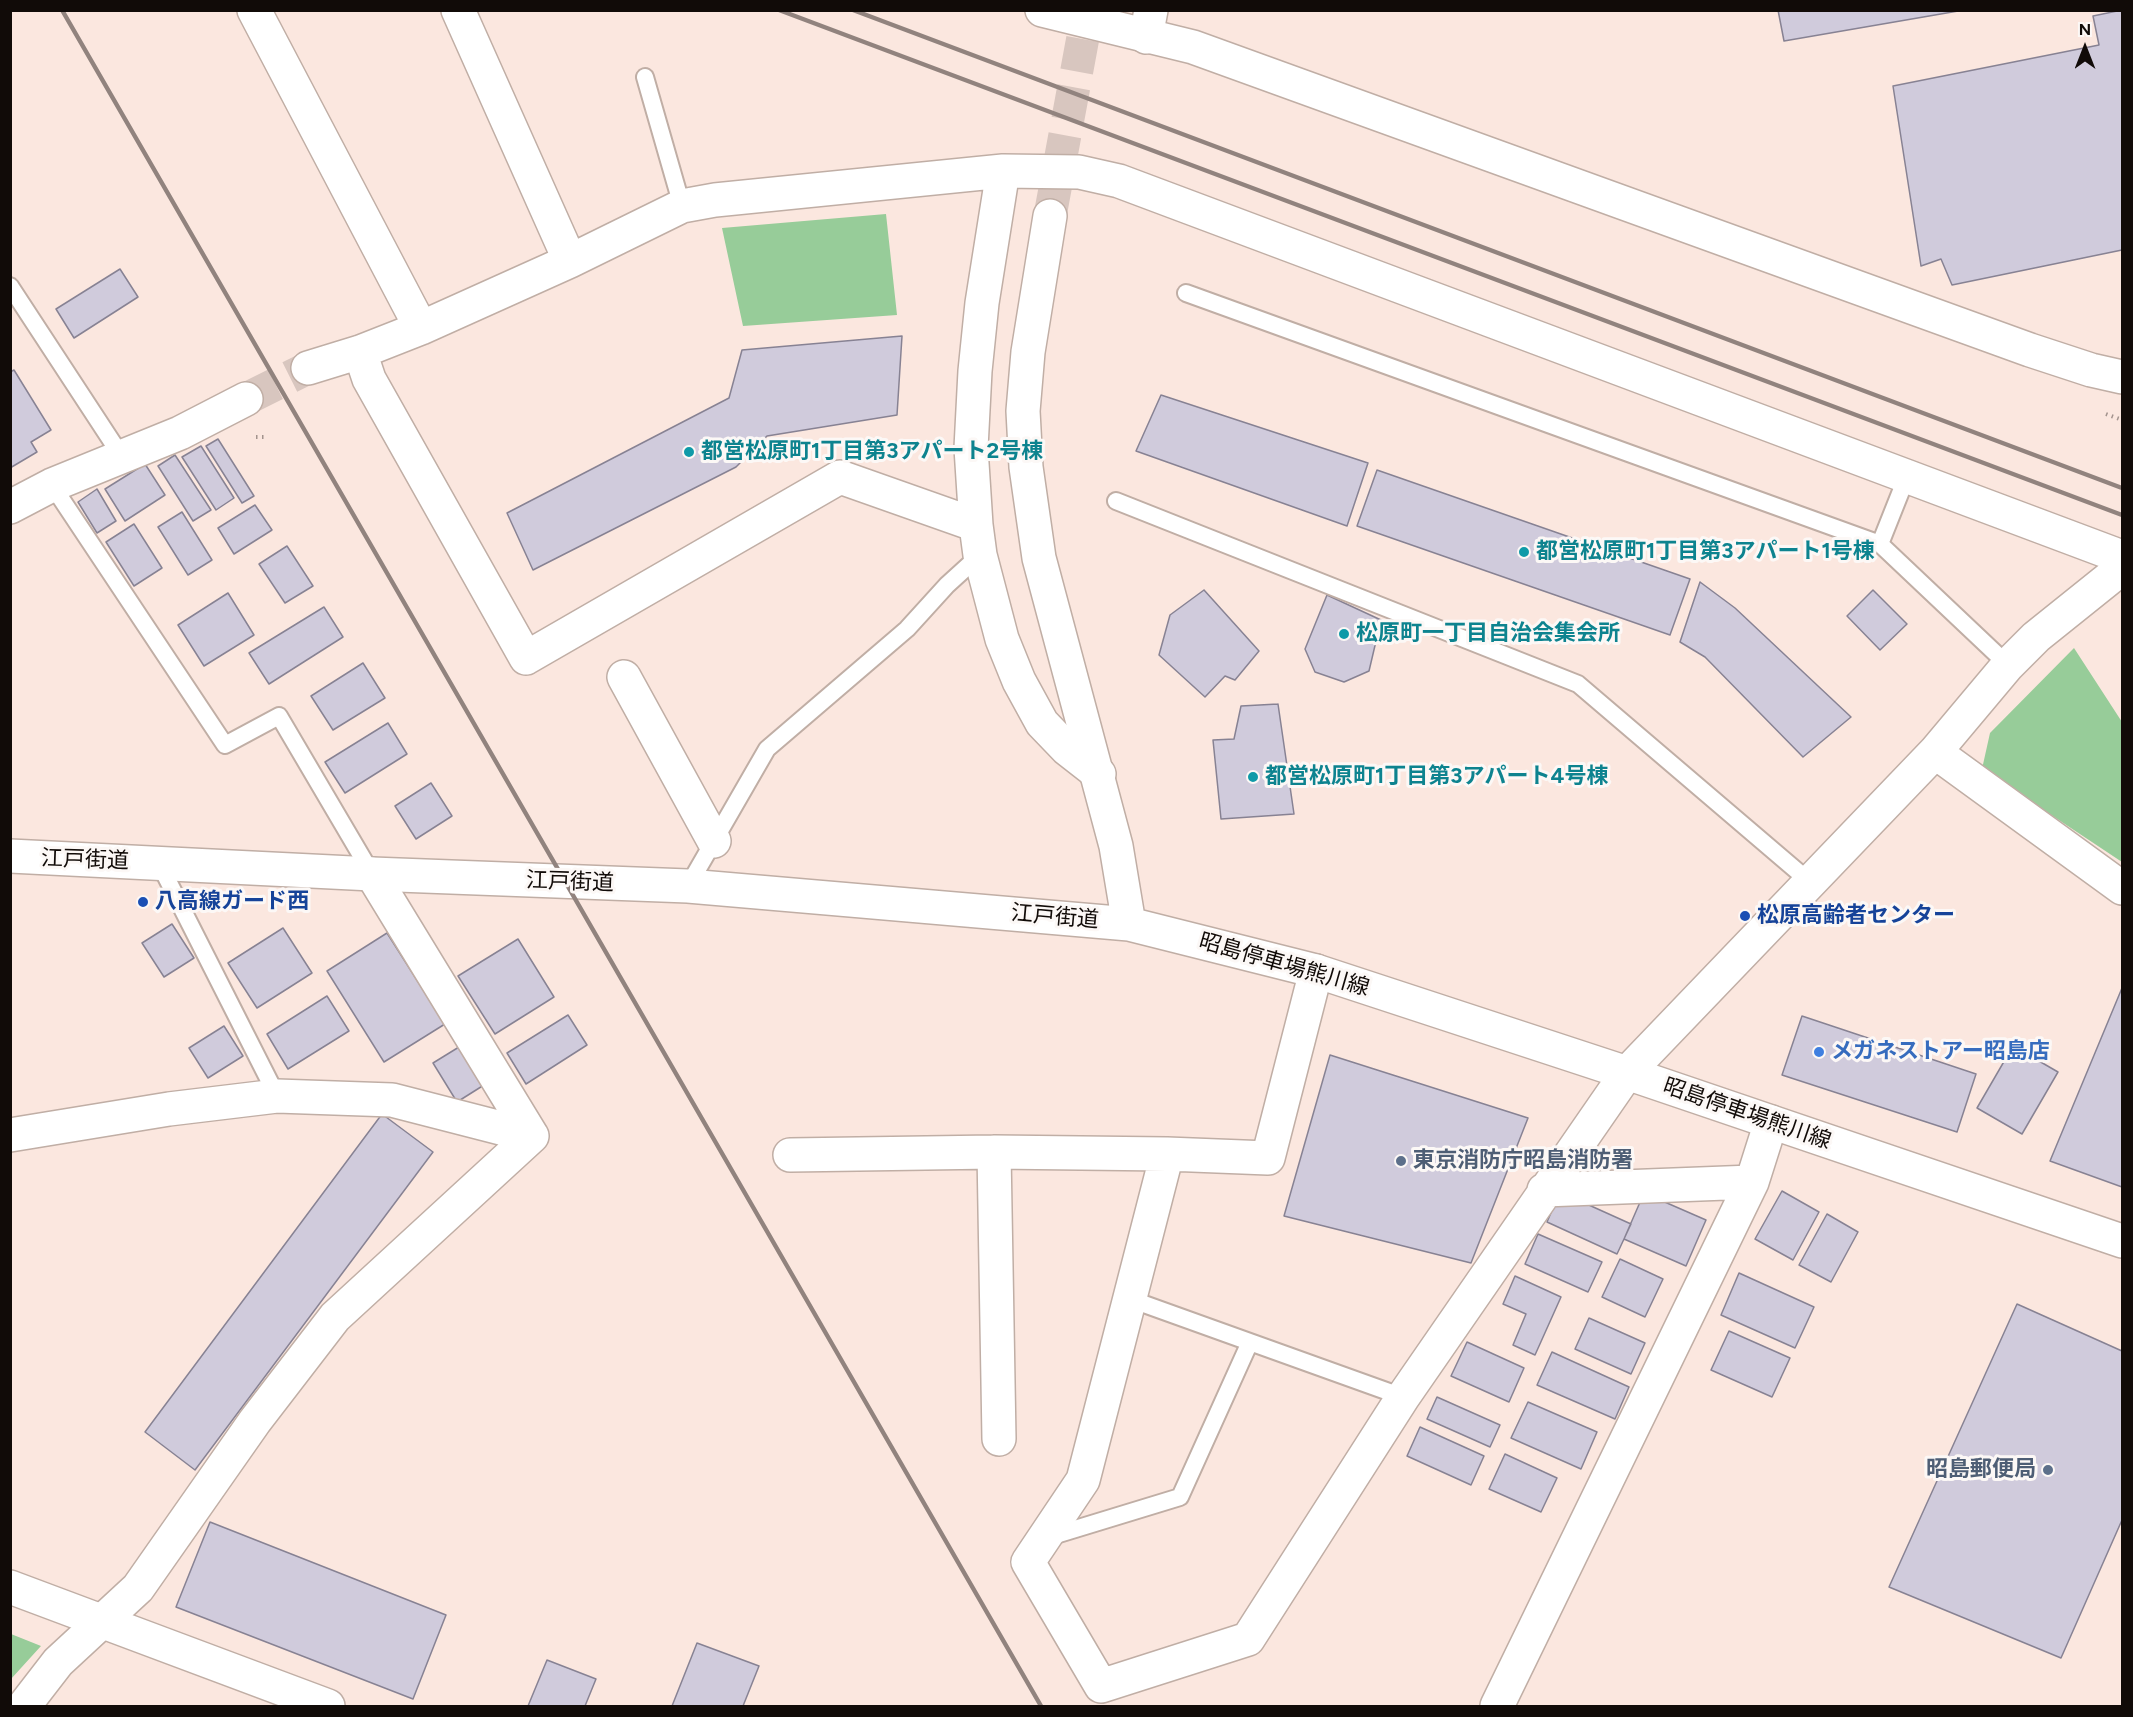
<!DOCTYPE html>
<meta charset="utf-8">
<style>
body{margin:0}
#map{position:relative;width:2133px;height:1717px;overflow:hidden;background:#fbe7df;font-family:Figtree,sans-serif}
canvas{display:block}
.frame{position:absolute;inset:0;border:12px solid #110b08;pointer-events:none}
.north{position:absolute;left:2055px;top:18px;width:60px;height:60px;-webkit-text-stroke:4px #fcf8f6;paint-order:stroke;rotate:0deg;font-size:16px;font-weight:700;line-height:24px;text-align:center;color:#110b08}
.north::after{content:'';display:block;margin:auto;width:21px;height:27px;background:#110b08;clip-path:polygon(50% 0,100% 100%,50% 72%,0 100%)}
</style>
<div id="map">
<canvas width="2133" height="1717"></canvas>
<div class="frame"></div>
<div class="north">N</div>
</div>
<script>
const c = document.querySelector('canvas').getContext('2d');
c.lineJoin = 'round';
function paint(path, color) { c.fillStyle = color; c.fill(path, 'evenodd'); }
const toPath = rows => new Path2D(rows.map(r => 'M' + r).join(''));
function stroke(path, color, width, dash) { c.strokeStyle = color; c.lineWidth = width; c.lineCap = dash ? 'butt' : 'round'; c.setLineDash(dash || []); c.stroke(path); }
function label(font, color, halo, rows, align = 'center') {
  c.font = font + ' Figtree,"Noto Sans JP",sans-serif'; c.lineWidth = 6; c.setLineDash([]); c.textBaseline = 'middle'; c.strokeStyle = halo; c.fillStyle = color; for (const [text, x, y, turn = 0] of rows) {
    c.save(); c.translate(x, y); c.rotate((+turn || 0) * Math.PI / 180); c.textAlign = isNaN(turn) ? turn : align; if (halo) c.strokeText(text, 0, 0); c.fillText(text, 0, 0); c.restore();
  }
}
const green = toPath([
 [886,214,897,315,743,326,722,228],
 [2074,648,2122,722,2122,862,1982,769,1990,733],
 [11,1634,41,1646,11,1679,10,1679]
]);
const building = toPath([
 [1778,10,1964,10,1784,41,1778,10],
 [2122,10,2122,250,1952,285,1941,259,1921,266,1893,86,2099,45,2093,16,2122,10],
 [120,269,138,297,74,338,56,309,120,269],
 [902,336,897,415,767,436,736,467,533,570,507,513,729,398,742,350,902,336],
 [14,370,51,430,31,442,37,452,10,468,10,372,14,370],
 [1161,395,1368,463,1347,526,1136,451,1161,395],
 [218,439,254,496,242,503,206,446,218,439],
 [201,446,234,498,216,510,182,457,201,446],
 [175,455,211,510,193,521,158,466,175,455],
 [145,464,165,495,125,521,105,489,145,464],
 [1377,470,1690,579,1670,635,1357,526,1377,470],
 [97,489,116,521,97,533,78,502,97,489],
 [255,505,272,530,234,554,218,528,255,505],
 [182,512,212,560,188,575,158,527,182,512],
 [134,524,162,568,134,586,106,542,134,524],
 [287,546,313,586,285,603,259,564,287,546],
 [1700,582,1735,608,1851,717,1803,757,1705,657,1680,642,1700,582],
 [1204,590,1259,651,1235,680,1225,676,1205,697,1159,655,1170,615,1204,590],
 [1873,590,1907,624,1880,650,1847,616,1873,590],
 [228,593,254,635,204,666,178,625,228,593],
 [1327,595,1381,620,1369,671,1344,682,1315,672,1305,649,1327,595],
 [324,607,343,637,269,684,249,653,324,607],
 [363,663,385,698,333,730,311,696,363,663],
 [1278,704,1294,814,1221,819,1213,740,1234,739,1241,706,1278,704],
 [388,723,407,754,345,793,325,762,388,723],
 [431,783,452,816,416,839,395,806,431,783],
 [172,924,194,958,164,977,142,943,172,924],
 [283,928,312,973,257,1008,228,963,283,928],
 [387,933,445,1024,384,1062,327,971,387,933],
 [518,939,554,997,495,1034,458,976,518,939],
 [2122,988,2122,1187,2050,1161,2122,988],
 [327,996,349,1031,288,1069,267,1034,327,996],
 [568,1015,587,1045,526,1084,507,1053,568,1015],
 [1802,1016,1976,1074,1957,1132,1782,1075,1802,1016],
 [224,1026,243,1056,208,1078,189,1048,224,1026],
 [2013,1046,2058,1072,2022,1134,1977,1108,2013,1046],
 [459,1047,484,1085,457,1102,433,1063,459,1047],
 [1330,1055,1528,1118,1471,1263,1284,1216,1330,1055],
 [382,1114,433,1152,195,1470,145,1432,382,1114],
 [1782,1191,1819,1212,1793,1260,1755,1239,1782,1191],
 [1560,1192,1631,1224,1617,1254,1547,1222,1560,1192],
 [1644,1193,1706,1220,1686,1266,1624,1239,1644,1193],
 [1827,1214,1858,1232,1831,1282,1799,1265,1827,1214],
 [1538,1234,1602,1262,1588,1292,1525,1264,1538,1234],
 [1620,1259,1663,1279,1645,1317,1602,1297,1620,1259],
 [1739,1273,1814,1307,1795,1348,1721,1315,1739,1273],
 [1515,1276,1561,1297,1535,1355,1513,1345,1526,1314,1503,1304,1515,1276],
 [2017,1304,2122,1351,2122,1520,2061,1658,1889,1587,2017,1304],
 [1589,1318,1645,1343,1631,1374,1575,1349,1589,1318],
 [1729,1331,1790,1358,1772,1397,1711,1370,1729,1331],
 [1467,1342,1524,1368,1509,1402,1451,1376,1467,1342],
 [1552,1352,1629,1387,1615,1419,1537,1385,1552,1352],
 [1437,1397,1500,1425,1490,1447,1427,1419,1437,1397],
 [1528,1402,1597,1432,1581,1469,1511,1438,1528,1402],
 [1420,1427,1484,1456,1471,1485,1407,1456,1420,1427],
 [1505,1454,1557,1478,1541,1512,1489,1489,1505,1454],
 [210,1522,446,1615,413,1699,176,1607,210,1522],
 [697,1643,759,1666,743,1706,672,1706,697,1643],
 [547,1660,596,1679,585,1706,528,1706,547,1660]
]);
const streetTunnel = toPath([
 [246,399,308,368]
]);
const secondaryTunnel = toPath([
 [1050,216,1088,10]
]);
const path = toPath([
 [2106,414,2122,420],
 [256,437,266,437]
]);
const lane = toPath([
 [645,77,682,206],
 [10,286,122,457],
 [1186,293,1880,544],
 [1907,476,1880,544,2008,665],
 [52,485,225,745,279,716,372,874],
 [1116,501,1578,684,1810,882],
 [159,863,277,1096],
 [688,886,767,749,907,629,947,585,980,555],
 [1130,1299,1403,1397],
 [1049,1537,1180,1497,1250,1342]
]);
const street = toPath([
 [254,10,421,328],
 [458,10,570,261],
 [1146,37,1151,10],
 [1003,171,982,303,975,371,971,448,976,525,980,555,1002,639,1019,681,1042,723,1067,749,1099,774],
 [360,352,369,379,526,658,840,477,976,525],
 [308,368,360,352,421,328,570,261,682,206,715,200,1003,171,1079,172,1119,181,2122,557],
 [10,507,52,485,180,433,246,399],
 [624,677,714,841],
 [1935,752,2122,888],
 [10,1135,169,1109,277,1096,392,1100,532,1136],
 [994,1152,999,1439],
 [1167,1154,1083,1480,1028,1562,1101,1686,1248,1639,1403,1397,1627,1073,1935,752,2008,665,2036,637,2122,568],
 [790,1155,994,1152,1167,1154,1268,1158,1316,971],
 [1544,1190,1752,1182],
 [24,1706,58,1662,138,1588,255,1421,335,1317,532,1136,372,874],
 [1497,1706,1752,1182,1771,1122]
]);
const secondary = toPath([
 [1042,10,1193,47,2030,350,2091,370,2122,377],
 [1050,216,1028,352,1023,411,1026,467,1039,558,1116,846,1129,924],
 [10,856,372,874,688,886,1129,924,1316,971,1627,1073,2122,1241],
 [10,1587,328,1706]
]);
const rail = toPath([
 [62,10,1041,1706],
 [779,10,2122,515],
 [853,10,2122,488]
]);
const markers = [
 [689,452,6,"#0f9aa8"],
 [1524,552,6,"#0f9aa8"],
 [1344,634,6,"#0f9aa8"],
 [1253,777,6,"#0f9aa8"],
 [143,902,6,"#1a4fb4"],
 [1745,916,6,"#1a4fb4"],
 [1819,1052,6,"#3f7fe0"],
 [1401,1161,6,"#5c6f8a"],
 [2048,1470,6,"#5c6f8a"]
];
const cultureNames = [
 ["都営松原町1丁目第3アパート2号棟",701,452],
 ["都営松原町1丁目第3アパート1号棟",1536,552],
 ["松原町一丁目自治会集会所",1356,634],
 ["都営松原町1丁目第3アパート4号棟",1265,777]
];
const streetNames = [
 ["江戸街道",85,860,2],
 ["江戸街道",570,882,2],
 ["江戸街道",1055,917,5],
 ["昭島停車場熊川線",1284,965,16],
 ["昭島停車場熊川線",1747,1114,19]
];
const transitNames = [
 ["八高線ガード西",155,902],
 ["松原高齢者センター",1757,916]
];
const shopNames = [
 ["メガネストアー昭島店",1831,1052]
];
const serviceNames = [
 ["東京消防庁昭島消防署",1413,1161],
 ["昭島郵便局",2036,1470,"right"]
];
paint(green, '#97cc99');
paint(building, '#d0cbdc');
stroke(building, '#878293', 1.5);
stroke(streetTunnel, '#d8c6bf', 33, [33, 16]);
stroke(secondaryTunnel, '#d8c6bf', 33, [33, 16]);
stroke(lane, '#c0aea5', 20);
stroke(street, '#c0aea5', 36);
stroke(secondary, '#c0aea5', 36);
stroke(path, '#a3948e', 4, [1.5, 4.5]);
stroke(lane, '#fff', 16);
stroke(street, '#fff', 33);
stroke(secondary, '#fff', 33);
stroke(rail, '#91837e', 4.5);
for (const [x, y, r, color] of markers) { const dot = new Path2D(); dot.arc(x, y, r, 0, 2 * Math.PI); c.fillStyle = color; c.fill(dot); stroke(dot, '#fcf8f6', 2); }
label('bold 22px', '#0d838f', '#fcf8f6', cultureNames, 'left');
label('22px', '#110b08', '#fcf8f6', streetNames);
label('bold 22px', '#164399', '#fcf8f6', transitNames, 'left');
label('bold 22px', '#366cbe', '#fcf8f6', shopNames, 'left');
label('bold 22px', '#4e5e75', '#fcf8f6', serviceNames, 'left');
</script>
